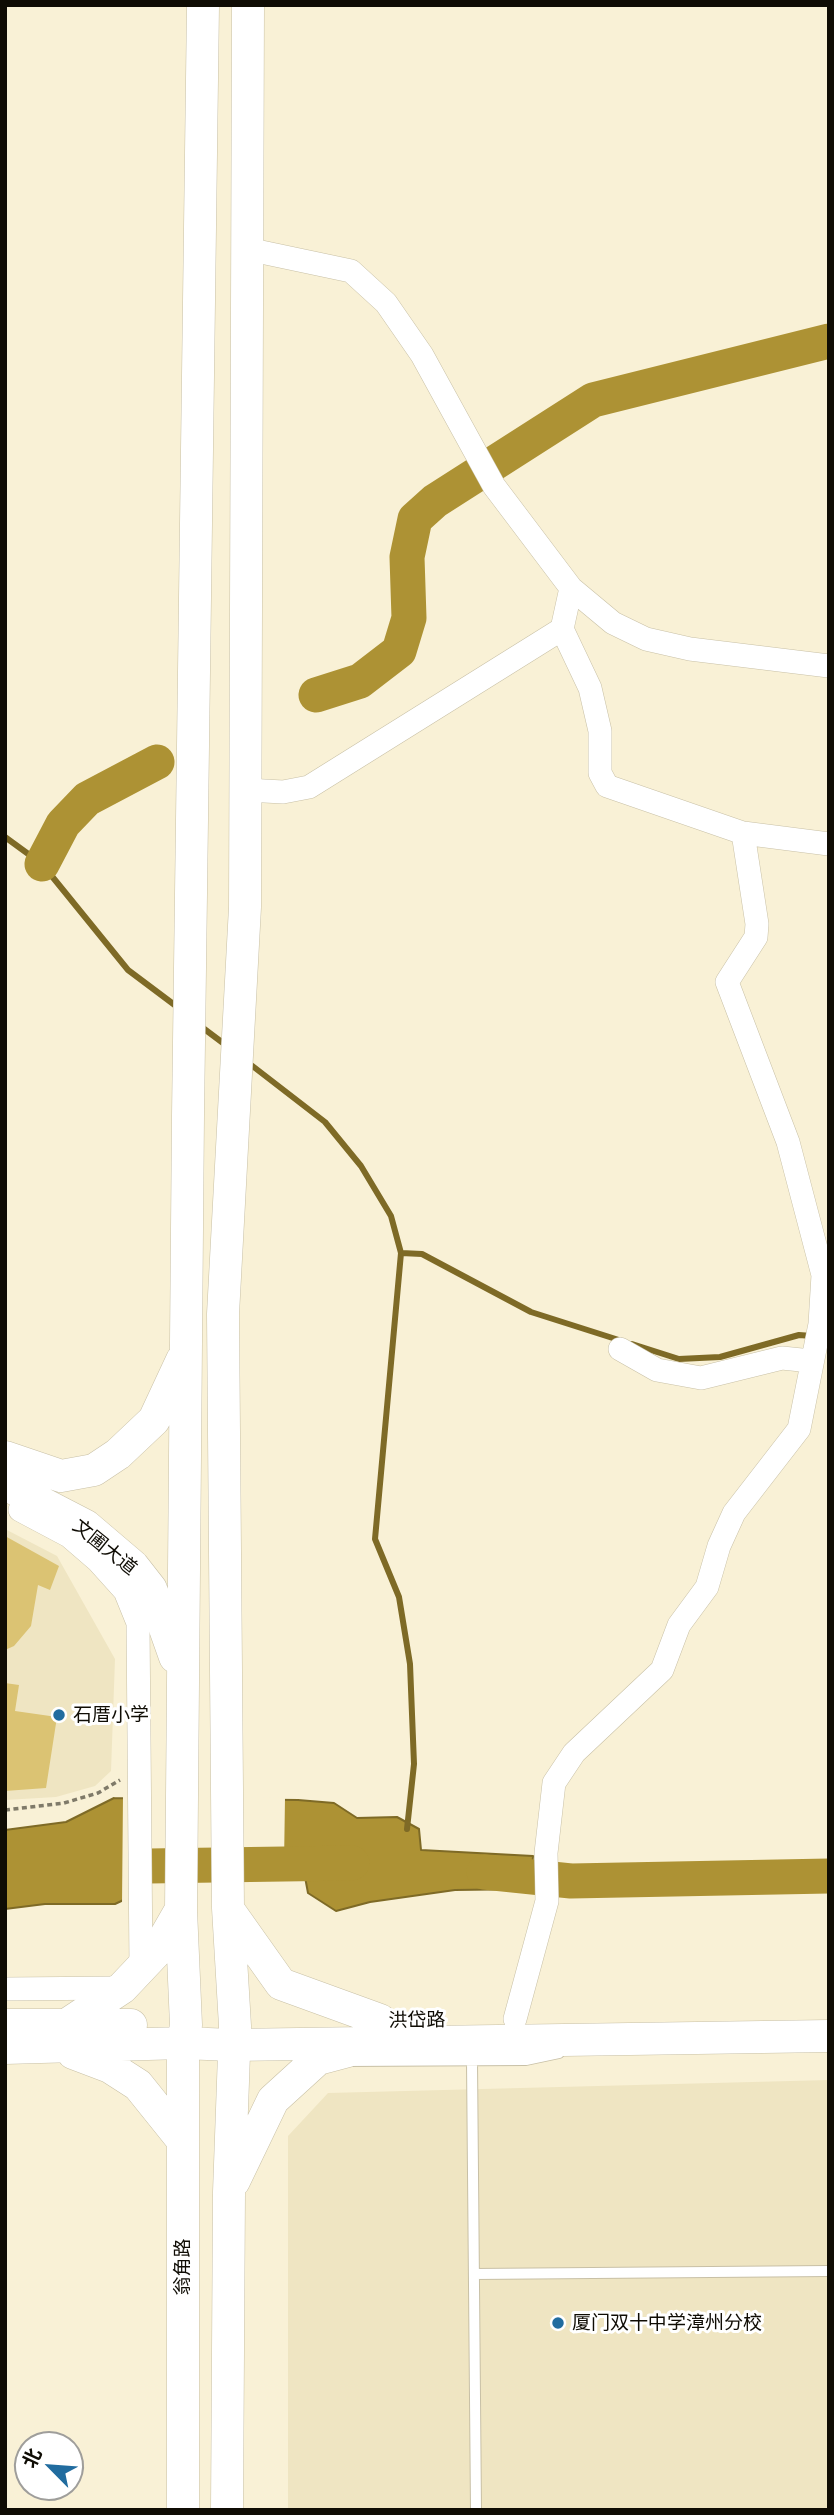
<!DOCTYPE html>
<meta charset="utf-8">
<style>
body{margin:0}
#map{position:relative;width:834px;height:2515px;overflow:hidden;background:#f9f1d6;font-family:"Exo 2","Noto Sans SC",sans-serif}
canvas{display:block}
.frame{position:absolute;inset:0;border:7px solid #0f0c04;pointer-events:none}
.north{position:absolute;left:14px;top:2431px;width:70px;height:70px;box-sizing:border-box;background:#fff;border:2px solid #9f9e9b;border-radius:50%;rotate:295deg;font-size:19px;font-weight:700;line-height:28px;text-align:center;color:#0f0c04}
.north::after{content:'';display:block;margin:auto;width:24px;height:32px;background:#216c9f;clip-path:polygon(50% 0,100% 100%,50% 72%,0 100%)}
</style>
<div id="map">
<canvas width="834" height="2515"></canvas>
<div class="frame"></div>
<div class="north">北</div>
</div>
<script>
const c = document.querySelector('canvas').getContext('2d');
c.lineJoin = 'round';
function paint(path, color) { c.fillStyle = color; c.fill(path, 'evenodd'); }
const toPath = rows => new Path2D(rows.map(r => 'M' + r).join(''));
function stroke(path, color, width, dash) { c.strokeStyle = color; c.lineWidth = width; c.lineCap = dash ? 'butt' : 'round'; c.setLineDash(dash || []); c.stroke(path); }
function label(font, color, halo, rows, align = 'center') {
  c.font = font + ' "Exo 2","Noto Sans SC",sans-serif'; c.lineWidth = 6; c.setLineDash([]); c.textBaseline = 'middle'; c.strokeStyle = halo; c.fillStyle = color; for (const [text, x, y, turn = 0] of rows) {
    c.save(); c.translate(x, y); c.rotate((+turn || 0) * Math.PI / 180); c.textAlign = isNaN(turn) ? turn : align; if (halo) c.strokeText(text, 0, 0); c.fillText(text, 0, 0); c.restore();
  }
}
const built = toPath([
 [5,1529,57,1556,115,1659,111,1771,95,1786,56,1797,5,1800],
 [829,2080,829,2510,288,2510,288,2136,328,2093]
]);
const green = toPath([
 [5,1536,59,1566,50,1590,38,1585,31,1626,14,1646,5,1650],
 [5,1683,19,1685,15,1711,57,1717,46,1788,5,1791]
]);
const water = toPath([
 [114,1798,298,1800,334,1803,357,1818,397,1817,419,1829,421,1850,533,1856,530,1889,455,1890,370,1902,336,1911,308,1893,302,1861,213,1858,115,1904,45,1904,5,1909,5,1830,66,1822,114,1798]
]);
const pier = toPath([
 [123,1795,285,1798,284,1864,214,1862,122,1904]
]);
const stream = toPath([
 [5,837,42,864,128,970,180,1009],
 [199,1025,227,1046],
 [246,1061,325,1122,361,1166,391,1216,401,1253,375,1539,399,1597,410,1664,414,1764,407,1829],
 [401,1253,422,1254,531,1312,622,1341],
 [632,1344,679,1359,720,1357,799,1335,812,1336]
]);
const river = toPath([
 [316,695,360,681,399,651,409,618,407,557,415,519,435,501,593,400,829,341],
 [42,864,63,824,87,799,157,762],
 [149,1866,352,1863],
 [484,1872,571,1881,829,1876]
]);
const path = toPath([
 [5,1810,64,1803,98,1793,120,1780]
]);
const lane = toPath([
 [345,2061,526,2060,559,2053],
 [472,2061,476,2510],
 [474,2274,829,2271]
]);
const street = toPath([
 [247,249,351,271,386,303,422,355,494,486,571,588,613,623,646,639,690,649,829,666],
 [562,629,590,688,600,731,600,773,607,786,743,833,829,844],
 [246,790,283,792,309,787,562,629,571,588],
 [620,1349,657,1370,701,1378,782,1358,811,1361],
 [20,1510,69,1536,98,1561,125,1591,138,1623,141,1967],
 [5,1989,122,1988],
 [515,2019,547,1901,546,1853,554,1783,574,1753,662,1670,679,1625,707,1587,719,1546,734,1513,799,1429,820,1324,823,1275,788,1142,727,982,756,937,757,924,743,833]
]);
const secondary = toPath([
 [5,1457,61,1476,94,1470,118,1454,154,1420,182,1360],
 [5,1484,86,1526,133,1566,151,1589,175,1657],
 [230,1912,281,1984,380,2020],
 [5,2025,131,2025],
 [66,2025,122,1988,157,1951,180,1911],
 [5,2048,183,2043,232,2045,829,2036],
 [73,2053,110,2067,138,2085,183,2141],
 [234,2181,273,2100,318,2059,348,2051],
 [183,2510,183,2043,186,2025,181,1910,188,1115,203,5],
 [227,2510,229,2192,235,2026,228,1908,223,1314,245,907,248,5]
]);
const markers = [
 [59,1715,7,"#216c9f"],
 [558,2323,7,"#216c9f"]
];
const streetNames = [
 ["文圃大道",105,1547,39],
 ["洪岱路",417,2020,-1],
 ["翁角路",183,2267,-90]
];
const poiNames = [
 ["石厝小学",73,1715],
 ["厦门双十中学漳州分校",572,2323]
];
paint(built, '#efe5c2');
paint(green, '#dbc373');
paint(water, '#ad9234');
stroke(water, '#7e6a26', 2);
paint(pier, '#f9f1d6');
stroke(stream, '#7e6a26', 6);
stroke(river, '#ad9234', 35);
stroke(lane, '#c8c0a6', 12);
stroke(street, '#c8c0a6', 24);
stroke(secondary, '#c8c0a6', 33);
stroke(path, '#7f7a69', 3.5, [5, 3.5]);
stroke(lane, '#fff', 10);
stroke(street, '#fff', 23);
stroke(secondary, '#fff', 32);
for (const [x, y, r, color] of markers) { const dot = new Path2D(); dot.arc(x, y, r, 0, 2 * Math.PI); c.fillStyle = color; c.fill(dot); stroke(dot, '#fff', 2.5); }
label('19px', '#0f0c04', '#fff', streetNames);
label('19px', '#0f0c04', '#fff', poiNames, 'left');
</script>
